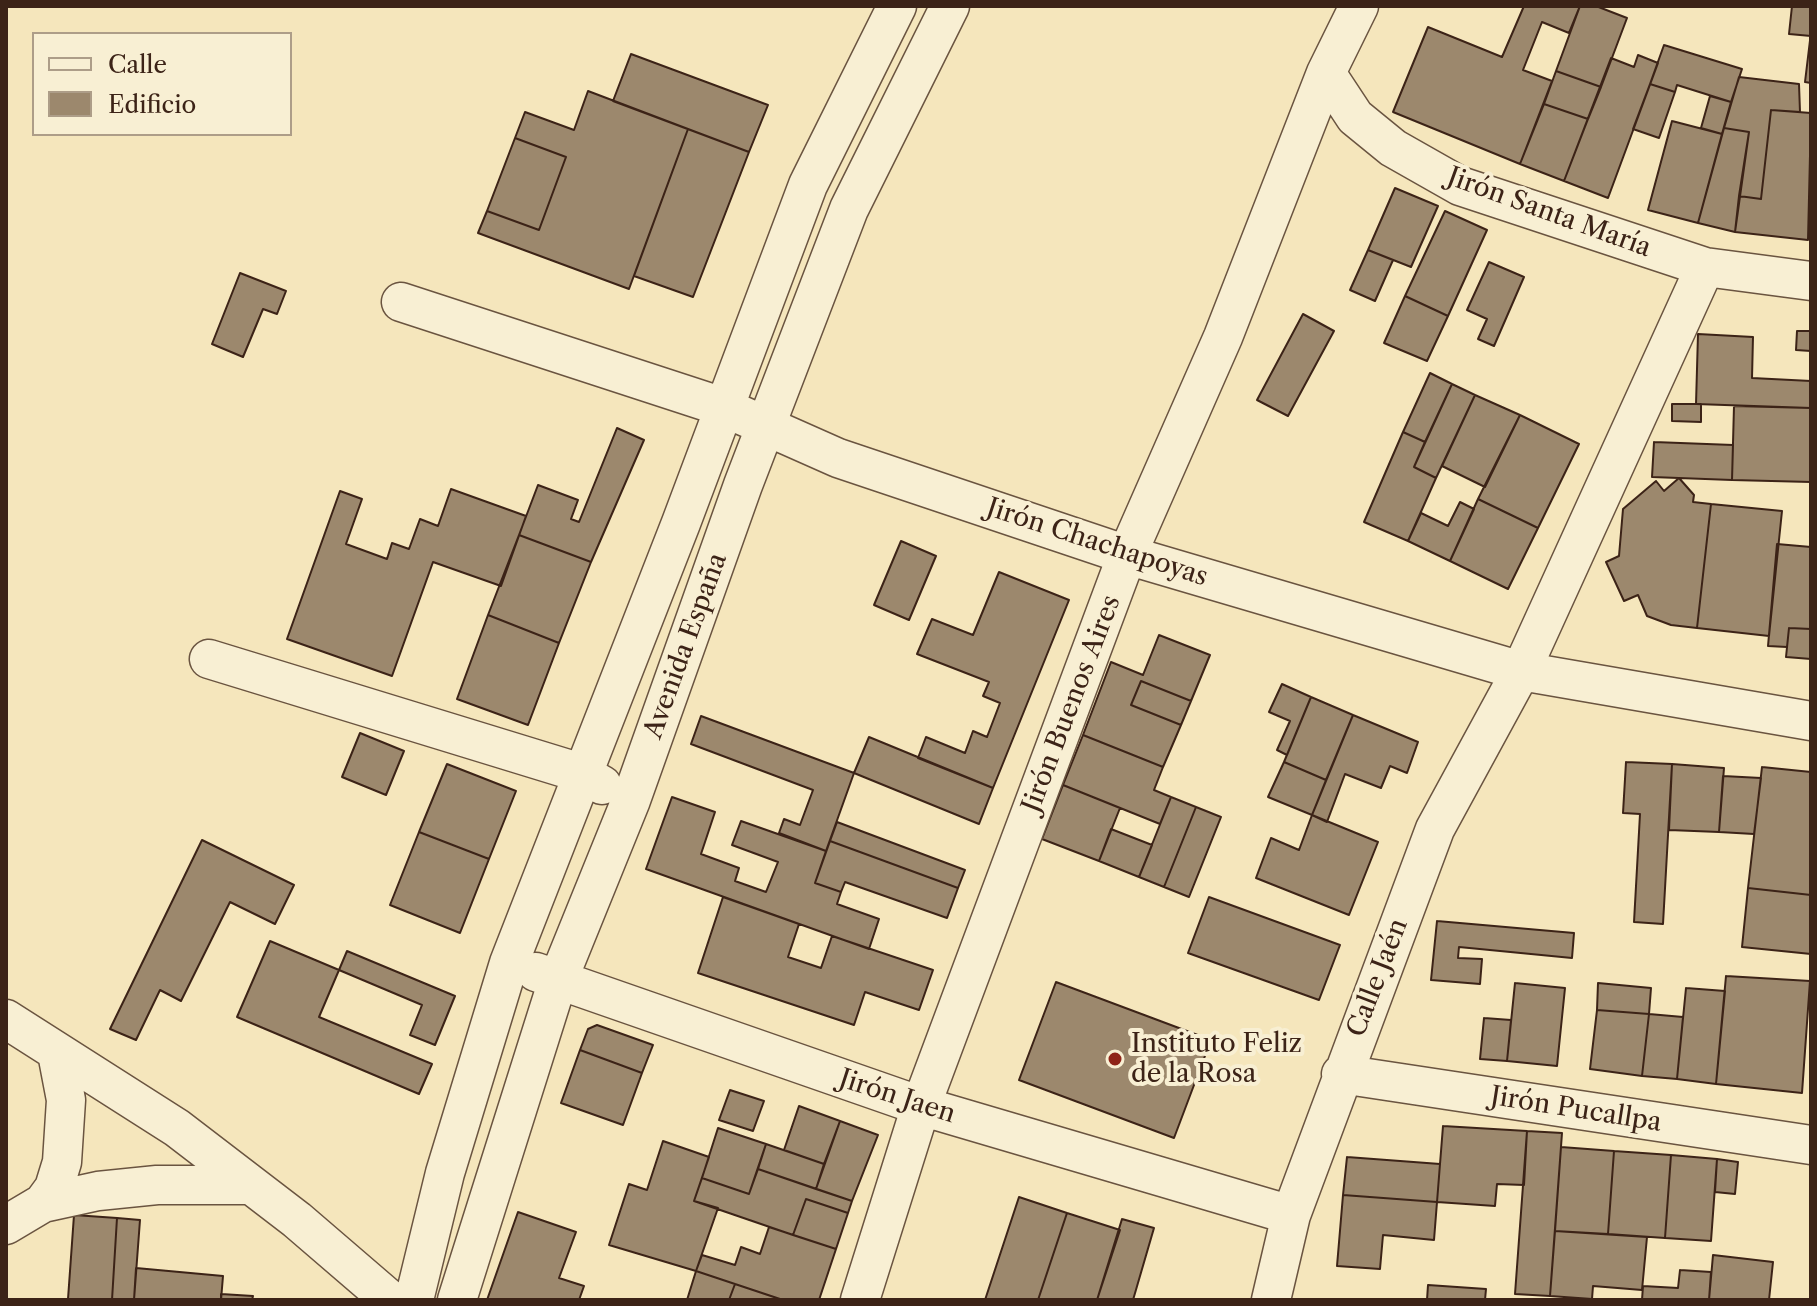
<!DOCTYPE html>
<meta charset="utf-8">
<style>
body{margin:0}
#map{position:relative;width:1817px;height:1306px;overflow:hidden;background:#f5e6bc;font-family:"Libre Caslon Text",serif}
canvas{display:block}
.frame{position:absolute;inset:0;border:8px solid #3c2317;pointer-events:none}
.legend{position:absolute;left:32px;top:32px;width:260px;height:104px;box-sizing:border-box;background:#f8efd3;border:2px solid #ad9d88;margin:0;padding:10px 14px;list-style:none;font-size:24px;color:#3c2317}
.legend li{display:flex;align-items:center;gap:16px;height:40px}
.legend b{width:40px;border:2px solid #ad9d88}
</style>
<div id="map">
<canvas width="1817" height="1306"></canvas>
<div class="frame"></div>
<ul class="legend">
<li><b style="height:10px;background:#f8efd3"></b>Calle</li>
<li><b style="height:22px;background:#9c886d"></b>Edificio</li>
</ul>
</div>
<script>
const c = document.querySelector('canvas').getContext('2d');
c.lineJoin = 'round';
function paint(path, color) { c.fillStyle = color; c.fill(path, 'evenodd'); }
const toPath = rows => new Path2D(rows.map(r => 'M' + r).join(''));
function stroke(path, color, width, dash) { c.strokeStyle = color; c.lineWidth = width; c.lineCap = dash ? 'butt' : 'round'; c.setLineDash(dash || []); c.stroke(path); }
function label(font, color, halo, rows, align = 'center') {
  c.font = font + ' "Libre Caslon Text",serif'; c.lineWidth = 8; c.setLineDash([]); c.textBaseline = 'middle'; c.strokeStyle = halo; c.fillStyle = color; for (const [text, x, y, turn = 0] of rows) {
    c.save(); c.translate(x, y); c.rotate((+turn || 0) * Math.PI / 180); c.textAlign = isNaN(turn) ? turn : align; if (halo) c.strokeText(text, 0, 0); c.fillText(text, 0, 0); c.restore();
  }
}
const building = toPath([
 [1524,6,1580,6,1569,33,1542,22,1523,70,1552,81,1520,164,1393,112,1428,27,1502,57,1524,6],
 [1580,6,1596,6,1627,18,1601,87,1556,71,1580,6],
 [1792,6,1811,6,1811,36,1789,34,1792,6],
 [1811,32,1811,83,1805,82,1811,32],
 [1664,45,1742,69,1731,102,1677,85,1675,92,1650,84,1664,45],
 [631,54,768,105,749,152,613,101,631,54],
 [1638,55,1658,63,1608,198,1564,181,1611,58,1634,67,1638,55],
 [1556,71,1601,87,1588,119,1544,104,1556,71],
 [1739,77,1799,84,1800,112,1771,110,1761,199,1739,196,1749,132,1724,128,1739,77],
 [1650,84,1675,92,1659,138,1633,129,1650,84],
 [588,91,688,129,629,289,478,233,487,211,539,230,566,157,515,138,525,112,574,130,588,91],
 [1710,96,1731,102,1722,134,1701,128,1710,96],
 [1544,104,1588,119,1564,181,1520,164,1544,104],
 [1771,110,1811,113,1808,240,1735,232,1739,196,1761,199,1771,110],
 [1672,121,1722,134,1698,223,1648,210,1672,121],
 [1724,128,1749,132,1735,232,1698,223,1724,128],
 [688,129,749,152,693,297,634,276,688,129],
 [515,138,566,157,539,230,487,211,515,138],
 [1395,188,1438,206,1411,267,1368,250,1395,188],
 [1445,211,1487,230,1448,316,1405,296,1445,211],
 [1368,250,1393,260,1375,301,1350,290,1368,250],
 [1489,262,1524,277,1494,346,1478,339,1487,319,1467,310,1489,262],
 [240,273,286,291,277,314,263,309,243,357,212,344,240,273],
 [1405,296,1448,316,1427,361,1384,343,1405,296],
 [1303,314,1334,331,1288,416,1257,400,1303,314],
 [1797,331,1811,331,1811,351,1796,350,1797,331],
 [1698,334,1753,337,1752,378,1811,381,1811,408,1696,404,1698,334],
 [1430,373,1452,384,1425,442,1403,432,1430,373],
 [1452,384,1475,395,1436,478,1414,467,1452,384],
 [1475,395,1520,415,1485,487,1442,466,1475,395],
 [1672,404,1701,404,1701,422,1672,421,1672,404],
 [1734,406,1811,408,1811,482,1732,480,1734,406],
 [1520,415,1579,444,1538,528,1478,499,1520,415],
 [617,428,644,440,591,562,519,535,538,485,578,500,571,519,579,522,617,428],
 [1403,432,1425,442,1414,467,1436,478,1408,541,1364,522,1403,432],
 [1654,442,1733,445,1732,480,1652,477,1654,442],
 [1679,478,1694,495,1693,502,1711,504,1697,628,1671,625,1647,616,1638,595,1624,601,1606,562,1619,556,1623,509,1656,481,1664,491,1679,478],
 [451,489,526,516,501,586,433,562,392,676,287,639,340,491,362,499,346,544,387,559,392,543,409,549,420,519,438,526,451,489],
 [1478,499,1538,528,1508,589,1450,561,1478,499],
 [1460,502,1474,509,1450,561,1408,541,1421,513,1448,526,1460,502],
 [1711,504,1782,511,1769,636,1697,628,1711,504],
 [519,535,591,562,559,643,488,615,519,535],
 [901,541,936,556,909,620,874,605,901,541],
 [1777,544,1811,547,1811,629,1789,628,1787,647,1768,646,1777,544],
 [999,572,1069,600,993,788,918,758,926,737,965,753,973,731,987,737,1000,703,983,696,989,682,917,654,932,619,973,635,999,572],
 [488,615,559,643,528,725,457,699,488,615],
 [1789,628,1811,629,1811,659,1786,657,1789,628],
 [1159,635,1210,655,1191,701,1141,681,1131,705,1181,725,1163,767,1083,735,1111,662,1143,675,1159,635],
 [1141,681,1191,701,1181,725,1131,705,1141,681],
 [1282,684,1311,697,1287,755,1277,750,1290,721,1269,712,1282,684],
 [1311,697,1353,715,1326,780,1284,762,1311,697],
 [1353,715,1418,742,1407,773,1390,766,1381,788,1345,774,1327,822,1312,815,1353,715],
 [701,716,854,773,826,851,779,833,784,819,800,825,813,790,691,744,701,716],
 [360,733,404,751,386,795,342,777,360,733],
 [1083,735,1163,767,1154,790,1171,797,1160,824,1063,785,1083,735],
 [869,737,993,788,979,824,854,773,869,737],
 [1284,762,1326,780,1312,815,1268,797,1284,762],
 [1626,762,1672,764,1663,924,1634,922,1640,814,1623,813,1626,762],
 [447,764,516,791,489,859,419,832,447,764],
 [1672,764,1724,768,1719,832,1669,830,1672,764],
 [1762,767,1811,772,1811,895,1748,888,1762,767],
 [1723,776,1761,778,1754,834,1719,832,1723,776],
 [1063,785,1120,808,1099,861,1042,839,1063,785],
 [672,797,715,812,701,854,739,868,735,881,766,892,778,862,732,845,741,821,826,851,815,883,841,892,837,904,879,919,869,949,646,869,672,797],
 [1171,797,1196,807,1164,887,1139,877,1171,797],
 [1196,807,1221,817,1189,897,1164,887,1196,807],
 [1312,815,1378,842,1349,915,1256,878,1271,838,1299,850,1312,815],
 [837,822,965,870,958,888,830,841,837,822],
 [1111,829,1152,845,1139,877,1099,861,1111,829],
 [419,832,489,859,460,933,390,905,419,832],
 [202,840,294,885,275,924,230,902,181,1001,160,990,136,1040,110,1029,202,840],
 [830,841,958,888,947,918,845,882,841,892,815,883,830,841],
 [1748,888,1811,895,1811,954,1742,947,1748,888],
 [723,897,799,924,788,957,821,968,832,936,933,970,919,1010,865,992,854,1025,698,973,723,897],
 [1209,897,1340,945,1319,1000,1188,953,1209,897],
 [1437,921,1574,933,1572,958,1459,947,1458,958,1482,959,1480,984,1431,980,1437,921],
 [270,941,339,970,319,1017,432,1064,419,1094,237,1017,270,941],
 [347,951,455,996,435,1045,410,1035,422,1005,339,970,347,951],
 [1726,976,1810,981,1802,1093,1716,1084,1726,976],
 [1056,982,1211,1040,1174,1138,1019,1080,1056,982],
 [1515,983,1565,988,1557,1066,1507,1061,1515,983],
 [1598,983,1651,988,1649,1014,1597,1010,1598,983],
 [1686,988,1725,991,1716,1084,1677,1079,1686,988],
 [1597,1010,1649,1014,1642,1076,1590,1069,1597,1010],
 [1649,1014,1683,1017,1677,1079,1642,1076,1649,1014],
 [1484,1018,1511,1020,1507,1061,1480,1059,1484,1018],
 [597,1025,653,1045,642,1073,580,1050,588,1029,597,1025],
 [580,1050,642,1073,623,1125,561,1103,580,1050],
 [730,1090,764,1101,753,1131,719,1120,730,1090],
 [799,1106,840,1121,824,1164,784,1150,799,1106],
 [840,1121,878,1135,852,1201,816,1189,840,1121],
 [1443,1126,1527,1131,1524,1185,1497,1184,1495,1206,1437,1202,1443,1126],
 [718,1128,766,1144,749,1194,702,1178,718,1128],
 [1527,1131,1562,1133,1550,1296,1515,1294,1527,1131],
 [663,1141,709,1157,694,1201,718,1208,696,1271,609,1245,629,1184,647,1190,663,1141],
 [766,1144,824,1164,816,1189,758,1169,766,1144],
 [1561,1147,1614,1151,1608,1234,1555,1231,1561,1147],
 [1614,1151,1671,1155,1665,1238,1608,1234,1614,1151],
 [1671,1155,1717,1159,1711,1241,1665,1238,1671,1155],
 [1347,1157,1440,1164,1437,1202,1343,1195,1347,1157],
 [1717,1159,1738,1162,1735,1194,1715,1192,1717,1159],
 [758,1169,852,1201,848,1213,806,1199,793,1235,694,1201,702,1178,749,1194,758,1169],
 [1343,1195,1437,1202,1434,1240,1383,1235,1380,1269,1337,1266,1343,1195],
 [1019,1197,1067,1213,1038,1300,985,1300,1019,1197],
 [806,1199,848,1213,836,1249,793,1235,806,1199],
 [518,1212,576,1232,559,1278,584,1286,579,1300,487,1300,518,1212],
 [1067,1213,1120,1230,1097,1300,1038,1300,1067,1213],
 [74,1215,117,1218,112,1300,68,1299,74,1215],
 [117,1218,140,1220,134,1300,112,1300,117,1218],
 [1122,1219,1154,1228,1133,1300,1097,1300,1122,1219],
 [769,1227,836,1249,819,1300,783,1300,696,1271,702,1255,735,1265,741,1247,760,1254,769,1227],
 [1555,1231,1647,1237,1642,1290,1593,1286,1592,1299,1550,1296,1555,1231],
 [1713,1255,1773,1262,1769,1300,1709,1300,1713,1255],
 [136,1268,223,1276,221,1300,134,1300,136,1268],
 [1680,1270,1711,1272,1709,1300,1642,1300,1643,1286,1678,1288,1680,1270],
 [696,1271,735,1284,729,1300,687,1300,696,1271],
 [735,1284,783,1300,729,1300,735,1284],
 [1428,1285,1486,1289,1485,1300,1427,1300,1428,1285],
 [221,1294,253,1296,252,1300,221,1300,221,1294]
]);
const street = toPath([
 [1326,73,1355,117,1393,148,1460,186,1705,267,1811,281],
 [401,302,723,407,838,458,1127,555,1521,671,1811,721],
 [209,659,581,773,602,785],
 [536,972,921,1106,1291,1215],
 [6,1019,177,1128,297,1220,390,1300],
 [1341,1074,1811,1145],
 [43,1203,98,1191,157,1185,248,1185],
 [6,1225,43,1203,54,1188,62,1162,66,1100,57,1053],
 [414,1300,445,1173,509,963,681,523,808,185,897,6],
 [457,1300,558,980,631,800,743,485,849,209,950,6],
 [860,1300,921,1106,1127,555,1223,337,1326,73,1359,6],
 [1271,1300,1291,1215,1435,829,1521,671,1705,267]
]);
const markers = [
 [1115,1059,8,"#8f2418"]
];
const streetNames = [
 ["Jirón Santa María",1549,213,20],
 ["Jirón Chachapoyas",1097,543,18],
 ["Avenida España",686,646,-70],
 ["Jirón Buenos Aires",1072,704,-69],
 ["Calle Jaén",1378,978,-69],
 ["Jirón Jaen",897,1097,18],
 ["Jirón Pucallpa",1576,1110,9]
];
const poiNames = [
 ["Instituto Feliz",1131,1044],
 ["de la Rosa",1131,1074]
];
paint(building, '#9c886d');
stroke(building, '#3c2317', 2);
stroke(street, '#6a5440', 41);
stroke(street, '#f8efd3', 38);
for (const [x, y, r, color] of markers) { const dot = new Path2D(); dot.arc(x, y, r, 0, 2 * Math.PI); c.fillStyle = color; c.fill(dot); stroke(dot, '#f8efd3', 3); }
label('26px', '#3c2317', '#f8efd3', streetNames);
label('26px', '#3c2317', '#f8efd3', poiNames, 'left');
</script>
